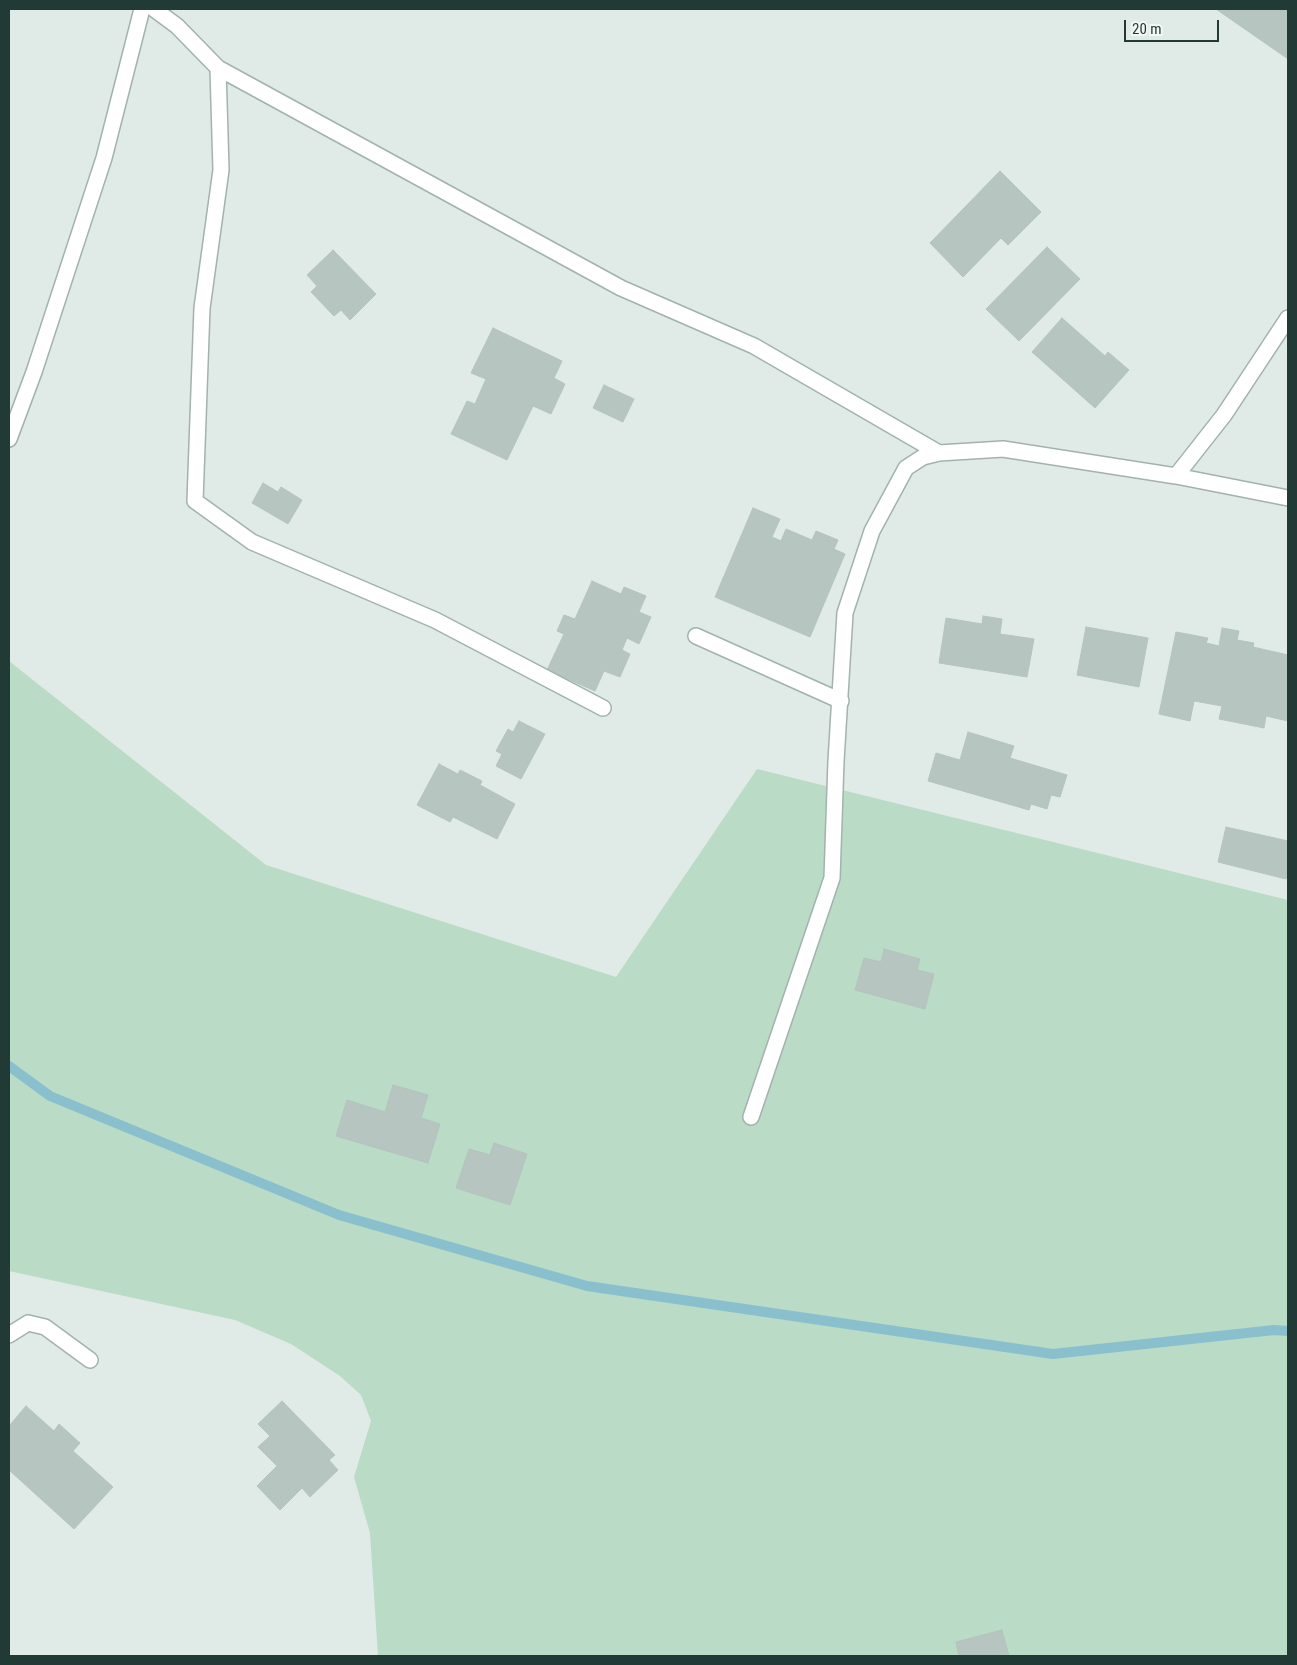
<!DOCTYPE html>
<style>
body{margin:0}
#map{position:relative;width:1297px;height:1665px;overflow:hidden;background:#e0ebe7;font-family:"Roboto Condensed",sans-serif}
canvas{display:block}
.frame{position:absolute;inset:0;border:10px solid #223a35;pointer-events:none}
.scale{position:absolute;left:1124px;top:20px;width:95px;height:22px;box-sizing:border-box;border:2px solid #223a35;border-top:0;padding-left:6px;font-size:15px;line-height:18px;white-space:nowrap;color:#223a35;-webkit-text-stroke:4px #f1f7f4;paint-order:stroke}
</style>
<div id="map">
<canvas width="1297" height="1665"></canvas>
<div class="frame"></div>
<div class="scale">20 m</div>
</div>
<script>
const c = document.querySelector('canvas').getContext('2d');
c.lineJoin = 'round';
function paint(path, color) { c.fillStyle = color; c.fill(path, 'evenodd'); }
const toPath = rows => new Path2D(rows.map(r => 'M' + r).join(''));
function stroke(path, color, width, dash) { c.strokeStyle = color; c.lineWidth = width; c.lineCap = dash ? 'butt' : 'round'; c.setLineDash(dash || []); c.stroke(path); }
const green = toPath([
 [9,661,266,865,616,977,757,769,1288,900,1288,1656,378,1656,370,1533,354,1477,371,1421,361,1395,340,1376,291,1344,235,1320,9,1271]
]);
const stream = toPath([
 [9,1066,50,1096,339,1215,587,1286,1053,1354,1274,1330,1288,1331]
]);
const building = toPath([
 [1216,9,1288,9,1288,59,1216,9],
 [1000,171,1041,212,1008,245,1001,238,963,277,930,243,1000,171],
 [1047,247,1080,279,1019,341,986,309,1047,247],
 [333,250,376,294,350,320,341,310,334,316,311,292,317,286,307,275,333,250],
 [1062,318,1105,356,1108,352,1129,370,1095,408,1032,352,1062,318],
 [493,328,562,361,554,378,565,384,551,414,533,406,507,460,451,434,467,401,475,404,486,379,471,373,493,328],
 [604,385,634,399,623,422,593,408,604,385],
 [263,483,278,492,281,487,302,500,288,524,252,503,263,483],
 [753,508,780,519,772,537,781,541,786,529,812,540,816,531,838,540,834,549,845,554,810,637,715,597,753,508],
 [592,581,621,594,624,587,646,596,639,612,651,617,639,644,627,638,622,650,630,654,620,677,604,671,595,691,547,670,564,634,557,631,564,615,575,619,592,581],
 [983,616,1002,619,1000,634,1034,639,1027,677,939,663,946,618,982,624,983,616],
 [1086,627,1148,638,1139,687,1077,675,1086,627],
 [1222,628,1239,631,1237,640,1254,643,1253,647,1288,655,1288,721,1266,716,1264,728,1219,719,1222,706,1194,701,1190,721,1159,714,1176,632,1208,638,1206,643,1219,646,1222,628],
 [519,721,545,734,521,779,496,766,502,754,496,751,508,729,513,732,519,721],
 [968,732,1014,746,1010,758,1067,775,1060,797,1051,795,1047,809,1031,804,1029,810,928,781,936,753,960,760,968,732],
 [439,764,458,774,460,770,482,781,480,785,515,804,497,839,453,817,450,822,417,805,439,764],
 [1226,827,1288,841,1288,870,1286,879,1218,862,1226,827],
 [884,949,920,959,917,970,934,974,925,1009,855,990,864,958,881,962,884,949],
 [393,1085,428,1095,421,1118,440,1124,428,1163,336,1136,347,1100,385,1112,393,1085],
 [494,1143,527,1154,510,1205,456,1188,469,1149,490,1155,494,1143],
 [282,1401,335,1455,329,1460,338,1470,310,1497,302,1488,280,1510,257,1486,277,1466,258,1447,270,1436,258,1424,282,1401],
 [26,1406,54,1431,59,1424,80,1443,73,1451,113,1487,74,1529,9,1470,9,1426,26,1406],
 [1002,1630,1009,1656,959,1656,956,1642,1002,1630]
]);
const lane = toPath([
 [696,636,841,701]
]);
const street = toPath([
 [154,9,177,26,218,68,621,288,754,346,939,453],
 [218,68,221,170,202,308,195,501,252,542,435,620,603,708],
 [9,439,34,372,104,158,142,9],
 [1176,476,1224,415,1288,318],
 [751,1117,832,878,836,761,845,613,872,531,906,468,923,457,939,453,1003,449,1176,476,1288,498],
 [9,1335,28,1323,45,1327,90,1360]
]);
paint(green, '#badbc5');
stroke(stream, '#8ac0ce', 10);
paint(building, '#b6c5c0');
stroke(building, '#b3c4be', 1);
stroke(lane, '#a3b2ae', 18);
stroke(street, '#a3b2ae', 18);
stroke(lane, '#fff', 15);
stroke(street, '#fff', 15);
</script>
